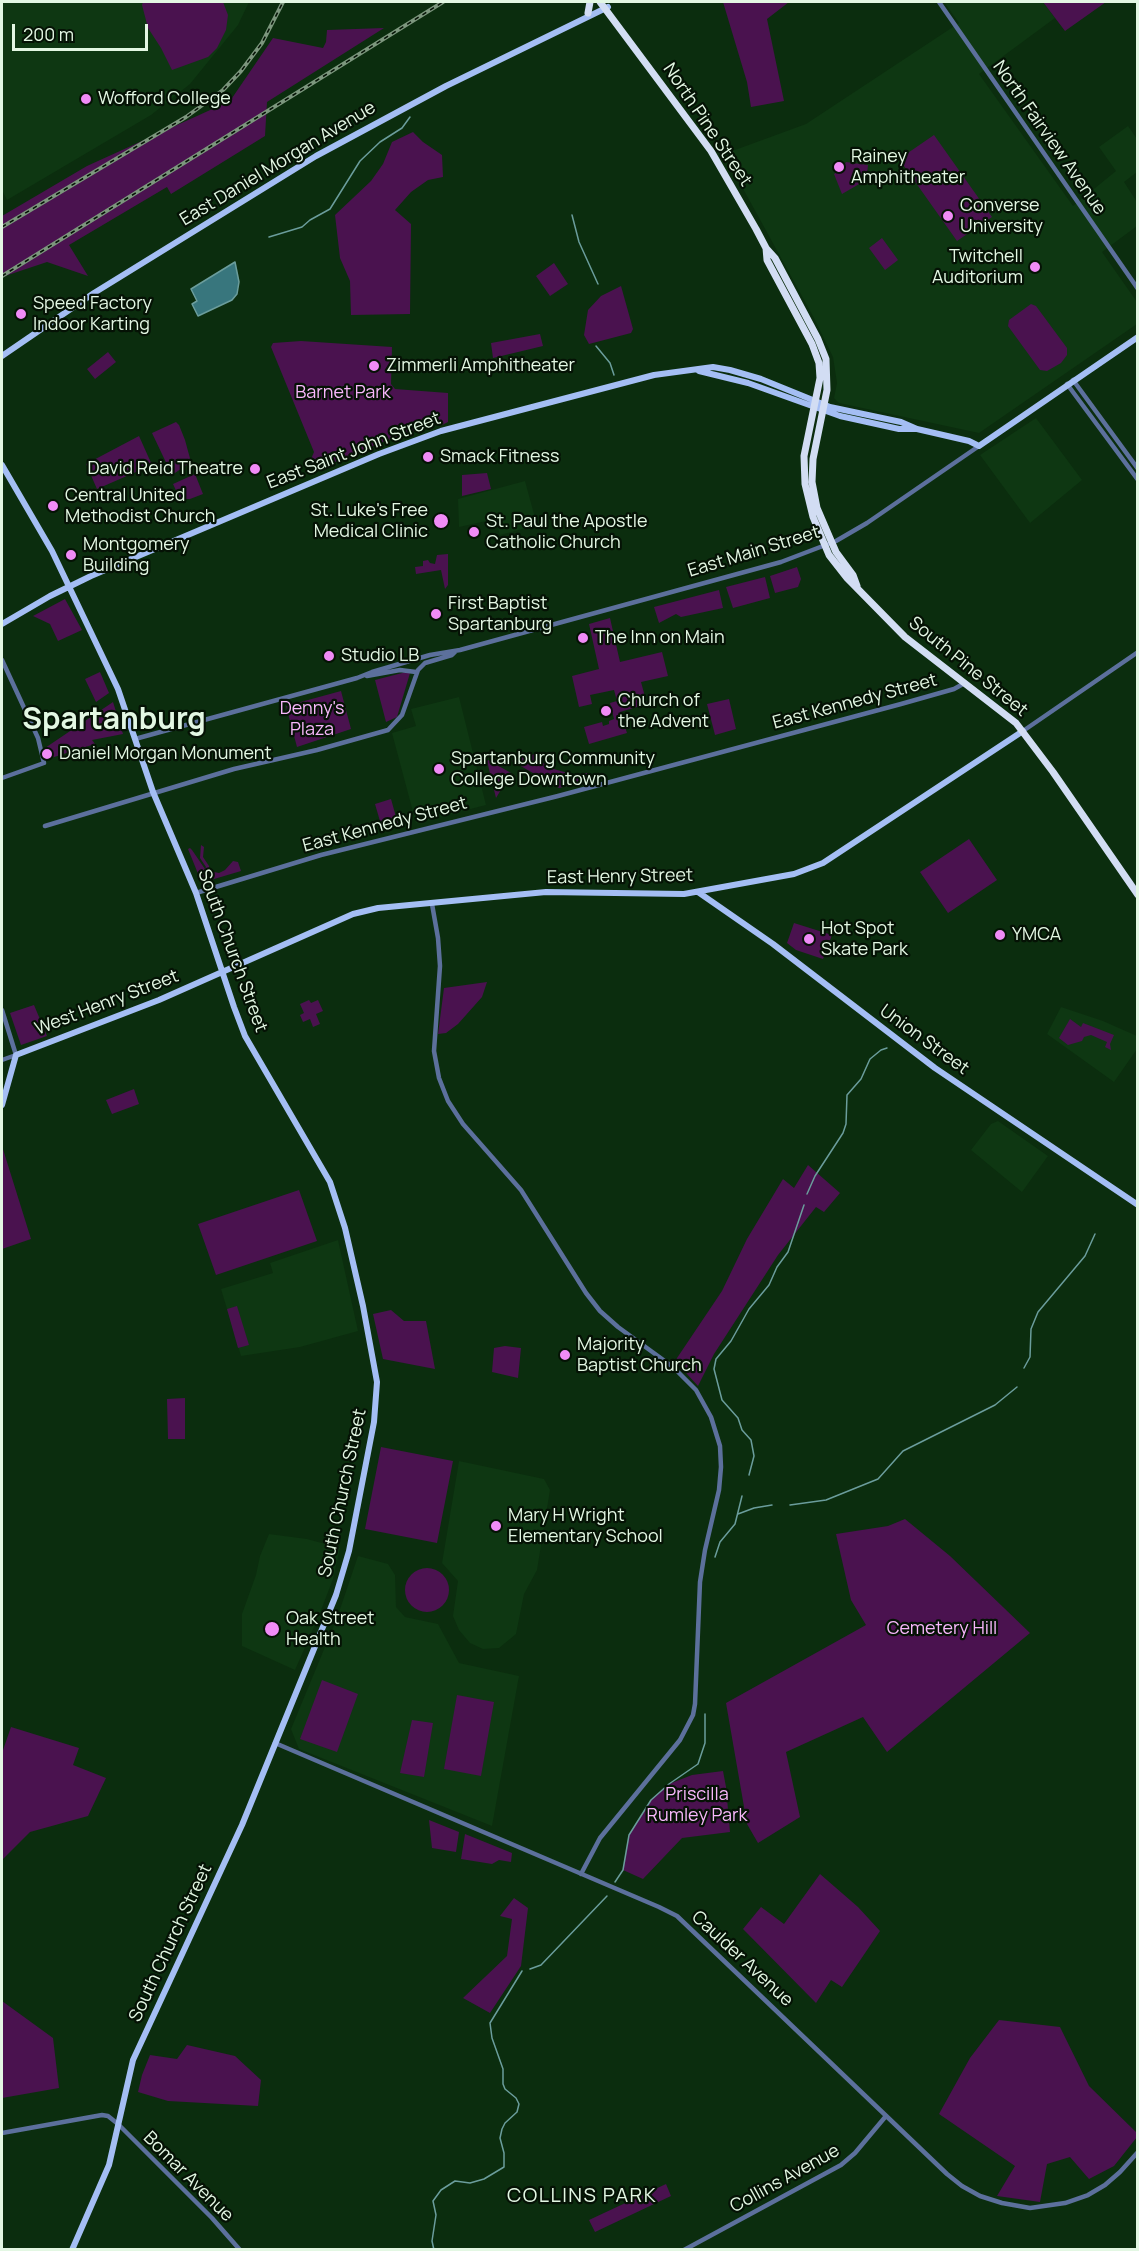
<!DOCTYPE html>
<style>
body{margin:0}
#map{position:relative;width:1139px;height:2251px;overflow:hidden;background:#0b2d0e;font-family:Manrope,sans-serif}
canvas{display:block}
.frame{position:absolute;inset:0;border:3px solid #e3f7e3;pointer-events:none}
.scale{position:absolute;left:12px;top:24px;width:136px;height:27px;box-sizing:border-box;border:3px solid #e3f7e3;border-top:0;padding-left:8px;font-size:18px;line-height:21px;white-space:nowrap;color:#e3f7e3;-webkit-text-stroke:4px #051205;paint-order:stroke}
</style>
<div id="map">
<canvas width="1139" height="2251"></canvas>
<div class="frame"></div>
<div class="scale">200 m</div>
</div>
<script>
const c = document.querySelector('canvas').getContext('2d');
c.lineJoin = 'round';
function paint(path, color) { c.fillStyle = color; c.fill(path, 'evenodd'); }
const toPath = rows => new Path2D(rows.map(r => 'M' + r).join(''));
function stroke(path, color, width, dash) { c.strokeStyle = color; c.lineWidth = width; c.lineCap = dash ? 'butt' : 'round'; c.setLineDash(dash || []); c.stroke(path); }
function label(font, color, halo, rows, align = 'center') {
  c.font = font + ' Manrope,sans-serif'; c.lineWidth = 4.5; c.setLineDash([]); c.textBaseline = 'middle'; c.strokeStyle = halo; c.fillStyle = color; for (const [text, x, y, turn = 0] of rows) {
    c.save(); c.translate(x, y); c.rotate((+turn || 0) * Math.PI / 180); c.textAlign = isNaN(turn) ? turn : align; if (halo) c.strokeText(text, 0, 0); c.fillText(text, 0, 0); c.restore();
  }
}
const built = toPath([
 [2,2,249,2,238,25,190,84,151,115,7,200,2,190],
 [944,2,1043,2,1055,18,979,74,1073,206,1116,171,1099,147,1128,126,1137,139,1137,172,1124,182,1137,202,1137,226,1102,252,1137,302,1137,324,979,433,839,403,834,398,837,383,833,357,814,318,724,154,806,124,959,23],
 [1036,418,1082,480,1030,523,980,455],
 [525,481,537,525,500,535,495,519,459,527,458,499],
 [459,697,486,805,416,823,392,733,416,726,411,709],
 [1061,1007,1103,1021,1137,1036,1137,1049,1114,1082,1047,1034],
 [998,1121,1048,1156,1022,1192,971,1150,991,1124],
 [338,1240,358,1331,300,1347,241,1356,221,1289,273,1273,270,1263],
 [459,1461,544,1479,550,1490,537,1570,524,1594,516,1634,499,1648,483,1649,470,1643,459,1630,453,1616,458,1581,442,1563],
 [269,1534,307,1539,340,1548,333,1579,318,1618,295,1670,242,1646,242,1614,256,1575,260,1556],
 [358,1556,388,1564,395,1575,396,1607,405,1617,438,1624,459,1663,519,1676,492,1826,299,1749,291,1729,337,1618]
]);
const green = toPath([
 [143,2,223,2,228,15,226,30,217,48,208,57,172,70,161,48,148,28,142,5],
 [723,2,789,2,767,19,784,101,751,107,747,82],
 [1043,2,1106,2,1065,31],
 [384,28,267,102,265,136,171,194,167,187,69,245,88,276,47,262,2,277,2,216,87,166,230,101,273,38,323,48,326,42,327,30],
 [413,132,423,142,442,155,443,177,428,180,411,192,395,210,411,224,410,314,351,315,350,281,340,258,335,215,371,181,383,164,392,142],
 [934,135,992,217,957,241,899,159],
 [846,162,868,165,867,175,861,183,842,194,834,174,843,168],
 [882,238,898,260,885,270,869,248],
 [554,263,568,284,550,296,536,276],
 [621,286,633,329,631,333,589,344,584,335,588,310,601,296],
 [1031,304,1036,306,1067,348,1067,355,1061,363,1047,371,1040,370,1008,326,1009,320],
 [540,334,543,346,493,358,491,343],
 [301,341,392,347,391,384,395,389,448,393,448,422,442,425,438,423,388,440,335,462,329,468,316,471,311,459,314,452,271,347,273,343],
 [108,352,116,362,95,379,87,369],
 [176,422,179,425,185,440,191,462,172,475,152,433],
 [139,436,152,465,97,489,86,464],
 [487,473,491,489,462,496,462,475],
 [195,474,203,494,190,499,186,499,184,497,180,499,173,484],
 [448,554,448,585,445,589,441,570,416,574,415,567,423,566,423,561,428,560,430,563,435,564,437,555],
 [797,567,801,579,798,587,775,593,770,576],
 [765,577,770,598,733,608,726,587],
 [719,590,723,608,681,617,676,614,659,623,654,607],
 [65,599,82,630,58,641,50,624,33,616],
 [610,618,620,662,662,652,668,676,641,682,647,704,620,712,627,733,589,744,584,727,602,722,603,726,609,724,609,721,614,719,610,703,617,701,614,690,590,695,592,704,579,707,572,676,599,669,589,624],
 [100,672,109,693,96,702,85,679],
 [406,672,410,673,397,717,386,722,375,680],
 [341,691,351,729,297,747,286,706],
 [729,699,736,729,715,735,707,704],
 [113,702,123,734,92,740,95,744,51,758,46,757,44,752,45,748],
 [536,754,541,761,550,768,575,775,587,773,589,781,559,788,512,761,515,758],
 [488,760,511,773,496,798,487,761],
 [391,799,398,824,382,828,375,804],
 [969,839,997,880,948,913,920,872],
 [201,845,204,847,203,857,209,866,209,871,219,873,225,870,233,861,238,862,241,871,204,882,201,881,188,849,190,848,192,850,205,869,206,867,200,858],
 [794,923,832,935,823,959,796,950,787,943],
 [487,982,482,997,458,1024,446,1033,438,1034,444,988],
 [309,1000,311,1003,318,1000,323,1011,316,1014,320,1024,313,1027,310,1019,303,1022,300,1015,304,1013,300,1004],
 [34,1005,47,1036,21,1045,10,1013],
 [1070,1019,1081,1027,1083,1023,1114,1035,1110,1044,1111,1050,1105,1047,1107,1042,1091,1035,1084,1037,1082,1041,1068,1045,1059,1038],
 [134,1089,139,1104,112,1114,106,1100],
 [2,1146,31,1239,2,1249],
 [808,1165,840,1193,824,1212,816,1207,778,1255,714,1354,698,1386,675,1361,722,1291,747,1239,783,1179,794,1188],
 [299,1190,317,1241,216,1275,198,1224],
 [237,1306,249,1345,238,1348,227,1309],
 [391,1310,404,1321,426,1321,435,1369,383,1359,373,1314],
 [505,1346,521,1348,518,1378,492,1372,494,1348],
 [185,1398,185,1439,168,1439,167,1399],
 [381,1447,453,1461,437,1543,365,1529],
 [905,1519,950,1556,1030,1633,887,1752,863,1717,786,1752,800,1817,758,1843,747,1824,726,1703,866,1625,851,1600,836,1534,888,1526],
 '405 1590a22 22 0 1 1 44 0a22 22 0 1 1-44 0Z',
 [322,1680,358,1694,337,1752,300,1739],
 [457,1695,494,1702,481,1776,444,1769],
 [412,1720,433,1723,424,1777,400,1773],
 [11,1727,79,1748,73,1765,106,1778,88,1816,30,1832,2,1860,2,1753],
 [723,1771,726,1787,730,1832,682,1838,643,1879,623,1870,629,1835,651,1800,669,1784,692,1775],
 [429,1820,459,1832,456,1852,432,1848],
 [465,1834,512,1853,511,1862,499,1860,492,1864,461,1859],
 [820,1874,858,1907,880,1931,842,1987,831,1980,816,2003,743,1929,761,1907,784,1924],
 [514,1898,528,1908,521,1966,490,2013,463,1998,507,1956,512,1919,500,1916],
 [2,2001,53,2038,59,2088,2,2098],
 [999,2020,1060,2027,1089,2086,1137,2133,1137,2137,1114,2166,1089,2179,1070,2157,1047,2164,1040,2202,997,2196,1015,2166,939,2114,970,2058],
 [187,2045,235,2056,261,2080,258,2106,168,2101,138,2092,142,2075,150,2055,177,2059],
 [666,2184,671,2196,595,2232,589,2220]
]);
const water = toPath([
 [235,262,239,282,237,294,232,300,198,316,192,304,197,301,191,289,235,262]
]);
const stream = toPath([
 [572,215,579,242,598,284],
 [269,237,302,227,310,220,330,209,360,161,380,142,402,128,410,117],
 [596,346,610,363,614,375],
 [807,1194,815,1176,843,1133,846,1124,847,1095,861,1079,870,1059,881,1050,887,1048],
 [1024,1368,1030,1357,1031,1329,1038,1312,1085,1256,1095,1234],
 [749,1475,754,1456,751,1440,742,1430,738,1418,722,1400,714,1369,716,1359,731,1341,749,1309,769,1285,777,1267,788,1252,804,1205],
 [790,1505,826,1500,878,1479,903,1451,995,1405,1017,1387],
 [738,1514,754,1508,772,1505],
 [715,1557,720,1542,735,1524,742,1496],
 [615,1882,623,1870,629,1835,651,1800,669,1784,698,1764,705,1743,705,1714],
 [530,1969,541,1965,607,1896],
 [434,2250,432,2241,436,2215,433,2201,441,2190,455,2181,470,2183,484,2179,504,2167,504,2153,500,2138,502,2129,505,2123,517,2112,519,2104,516,2098,505,2089,503,2084,503,2069,492,2038,490,2023,522,1971]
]);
const minor = toPath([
 [939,2,1138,289],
 [1073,380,1138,469],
 [1067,384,1138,480],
 [2,660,38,738,44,763,2,778],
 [367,676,400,670,416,672],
 [1023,731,1138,652],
 [135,739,357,678,372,672,430,655,460,650,781,562,836,541,867,523,979,446],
 [45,826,234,769,317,750,388,730,402,715,418,670,425,663,452,655,456,651],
 [196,893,321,855,558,796,901,704,954,689,963,684],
 [432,904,438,938,440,966,434,1051,439,1078,448,1101,463,1124,521,1190,586,1293,600,1311,618,1327,673,1367,696,1390,711,1417,720,1446,721,1467,719,1490,705,1550,700,1582,695,1704,693,1715,680,1740,600,1838,581,1874],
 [2,1010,16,1055,2,1060],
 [275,1743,659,1907,677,1916,947,2174,962,2186,980,2196,1002,2203,1030,2208,1065,2203,1088,2195,1105,2185,1120,2172,1138,2152],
 [2,2133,102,2115,108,2116,118,2124,212,2218,240,2250],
 [684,2250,841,2165,855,2153,886,2116]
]);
const major = toPath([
 [2,356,94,293,316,156,446,86,608,7],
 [699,371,748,383,840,416,899,429,917,429,969,441,979,446,1138,337],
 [2,465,52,551,118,689,153,792,196,893,234,1007,245,1036,330,1182,345,1228,363,1306,377,1382,374,1422,349,1551,336,1595,242,1825,133,2060,109,2165,72,2250],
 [2,624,50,596,91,576,379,454,441,431,654,375,713,367,730,370,761,379,830,407,901,422,917,429],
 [698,892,773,944,935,1068,1138,1205],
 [2,1105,16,1055,159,1000,353,914,378,908,546,892,684,894,794,874,823,863,1023,731]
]);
const highway = toPath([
 [600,2,711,151,756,229,766,248,767,260,812,344,819,363,820,378,804,456,805,484,813,517,829,555,847,578,905,637,1016,723,1053,772,1138,895],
 [588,13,590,2],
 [766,248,775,258,818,339,826,359,827,390,813,459,812,482,817,508,829,536,836,552,853,575,857,586]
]);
const rail = toPath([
 [2,227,186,117,223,90,241,71,262,43,283,2],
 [2,276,443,2]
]);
const markers = [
 [86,99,6,"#f08bf6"],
 [839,167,6,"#f08bf6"],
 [948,216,6,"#f08bf6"],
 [1035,267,6,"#f08bf6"],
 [21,314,6,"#f08bf6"],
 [374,366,6,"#f08bf6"],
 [428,457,6,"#f08bf6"],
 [255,469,6,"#f08bf6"],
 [53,506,6,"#f08bf6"],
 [441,521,8,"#f08bf6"],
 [474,532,6,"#f08bf6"],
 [71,555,6,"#f08bf6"],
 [436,614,6,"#f08bf6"],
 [583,638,6,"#f08bf6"],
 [329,656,6,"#f08bf6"],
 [606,711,6,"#f08bf6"],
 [47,754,6,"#f08bf6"],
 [439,769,6,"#f08bf6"],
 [1000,935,6,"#f08bf6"],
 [809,939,6,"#f08bf6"],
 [565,1355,6,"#f08bf6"],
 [496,1526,6,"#f08bf6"],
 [272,1629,8,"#f08bf6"]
];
const poiNames = [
 ["Wofford College",98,99],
 ["Rainey",851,157],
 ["Amphitheater",851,178],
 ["Converse",960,206],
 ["University",960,227],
 ["Twitchell",1023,257,"right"],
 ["Auditorium",1023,278,"right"],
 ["Speed Factory",33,304],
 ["Indoor Karting",33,325],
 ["Zimmerli Amphitheater",386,366],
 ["Smack Fitness",440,457],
 ["David Reid Theatre",243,469,"right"],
 ["Central United",65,496],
 ["Methodist Church",65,517],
 ["St. Luke's Free",428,511,"right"],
 ["Medical Clinic",428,532,"right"],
 ["St. Paul the Apostle",486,522],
 ["Catholic Church",486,543],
 ["Montgomery",83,545],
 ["Building",83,566],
 ["First Baptist",448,604],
 ["Spartanburg",448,625],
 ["The Inn on Main",595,638],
 ["Studio LB",341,656],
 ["Church of",618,701],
 ["the Advent",618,722],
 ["Daniel Morgan Monument",59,754],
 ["Spartanburg Community",451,759],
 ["College Downtown",451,780],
 ["Hot Spot",821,929],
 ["Skate Park",821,950],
 ["YMCA",1012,935],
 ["Majority",577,1345],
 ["Baptist Church",577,1366],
 ["Mary H Wright",508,1516],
 ["Elementary School",508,1537],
 ["Oak Street",286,1619],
 ["Health",286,1640]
];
const streetNames = [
 ["North Pine Street",707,125,56],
 ["North Fairview Avenue",1049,138,55],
 ["East Daniel Morgan Avenue",278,164,-31],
 ["East Saint John Street",354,451,-21],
 ["East Main Street",754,552,-17],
 ["South Pine Street",968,667,39],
 ["East Kennedy Street",855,702,-15],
 ["East Kennedy Street",385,825,-15],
 ["East Henry Street",620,877,-1],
 ["South Church Street",232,951,70],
 ["West Henry Street",107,1003,-21],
 ["Union Street",924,1040,36],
 ["South Church Street",343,1493,-78],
 ["South Church Street",171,1943,-65],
 ["Caulder Avenue",742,1959,43],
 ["Bomar Avenue",188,2177,45],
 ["Collins Avenue",785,2179,-29]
];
const parkNames = [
 ["Barnet Park",343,393],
 ["Denny's",312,709],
 ["Plaza",312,730],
 ["Cemetery Hill",942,1629],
 ["Priscilla",697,1795],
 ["Rumley Park",697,1816]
];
const neighbourhoodNames = [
 ["COLLINS PARK",582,2196]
];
const townNames = [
 ["Spartanburg",114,721]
];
paint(built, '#0e3712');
paint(green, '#4a124f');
paint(water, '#38767d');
stroke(water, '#6b9d9c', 1.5);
stroke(stream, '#6b9d9c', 1.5);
stroke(minor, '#5c709c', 4.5);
stroke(major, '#a4bef4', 6);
stroke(highway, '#d2ddf3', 7);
stroke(rail, '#7c967d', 4);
stroke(rail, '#051205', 1.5, [4.5]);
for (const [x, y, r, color] of markers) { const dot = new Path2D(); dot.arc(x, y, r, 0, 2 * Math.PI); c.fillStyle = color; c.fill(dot); stroke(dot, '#051205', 2); }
label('18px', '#e3f7e3', '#051205', poiNames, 'left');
label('18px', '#e3f7e3', '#051205', streetNames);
label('18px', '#f8b7fb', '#051205', parkNames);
c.letterSpacing = '1.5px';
label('20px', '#e3f7e3', '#051205', neighbourhoodNames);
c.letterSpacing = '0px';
label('bold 30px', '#e3f7e3', '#051205', townNames);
</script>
